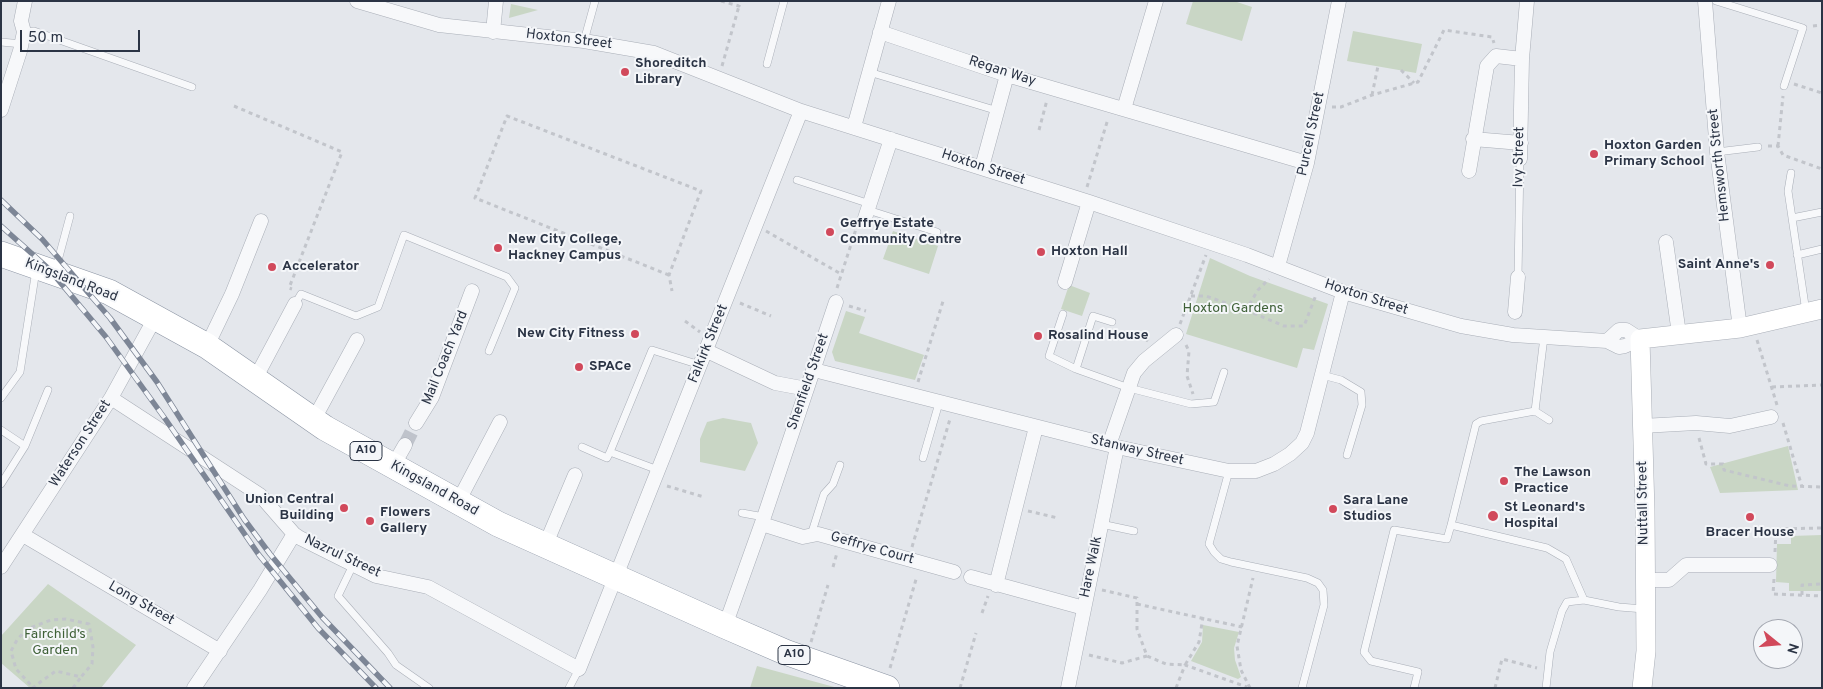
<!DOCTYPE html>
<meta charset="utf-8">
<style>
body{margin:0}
#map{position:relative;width:1823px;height:689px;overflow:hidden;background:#e4e7ec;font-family:Overpass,sans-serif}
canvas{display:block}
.frame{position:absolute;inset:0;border:2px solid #2b3445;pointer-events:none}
.north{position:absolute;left:1753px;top:619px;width:50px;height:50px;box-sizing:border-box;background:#f4f6f9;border:1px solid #a4a8b1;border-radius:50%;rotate:107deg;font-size:14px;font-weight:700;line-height:20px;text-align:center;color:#2b3445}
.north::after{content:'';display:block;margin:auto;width:18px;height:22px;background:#d1495b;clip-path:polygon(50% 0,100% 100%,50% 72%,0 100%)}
.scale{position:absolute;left:20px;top:30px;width:120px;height:22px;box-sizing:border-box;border:2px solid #2b3445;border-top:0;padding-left:6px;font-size:15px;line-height:18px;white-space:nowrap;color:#2b3445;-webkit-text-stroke:4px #f4f6f9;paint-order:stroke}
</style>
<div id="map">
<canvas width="1823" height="689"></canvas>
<div class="frame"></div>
<div class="north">N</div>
<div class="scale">50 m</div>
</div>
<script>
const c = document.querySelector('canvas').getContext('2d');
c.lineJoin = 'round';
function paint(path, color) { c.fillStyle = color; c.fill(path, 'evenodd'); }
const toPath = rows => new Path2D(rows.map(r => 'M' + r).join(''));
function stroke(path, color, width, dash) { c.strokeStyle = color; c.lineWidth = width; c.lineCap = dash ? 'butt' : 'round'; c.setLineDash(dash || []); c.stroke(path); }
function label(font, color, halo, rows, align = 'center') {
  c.font = font + ' Overpass,sans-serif'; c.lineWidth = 4; c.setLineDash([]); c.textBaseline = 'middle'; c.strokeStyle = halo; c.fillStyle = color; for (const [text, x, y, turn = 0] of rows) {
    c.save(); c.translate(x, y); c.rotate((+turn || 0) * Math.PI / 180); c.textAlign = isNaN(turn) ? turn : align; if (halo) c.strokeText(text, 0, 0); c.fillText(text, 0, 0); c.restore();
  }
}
const green = toPath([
 [1193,1,1234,1,1252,7,1242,41,1186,24],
 [511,4,538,10,509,18],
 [1353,31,1422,44,1416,73,1347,61],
 [893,231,938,246,929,274,883,259],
 [1210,258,1250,276,1328,304,1314,350,1303,348,1297,368,1186,334],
 [1069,285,1090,293,1082,316,1061,309],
 [846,311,865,317,859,333,924,355,915,380,835,361,832,352],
 [723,418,751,423,758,443,745,471,700,462,700,439,707,422],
 [1788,446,1798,490,1720,493,1710,467],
 [1822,535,1822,591,1789,591,1789,583,1776,582,1777,544,1791,544,1791,536],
 [48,584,136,645,101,688,30,688,1,663,1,636],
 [1203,625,1239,632,1234,648,1235,660,1241,677,1238,679,1191,661,1202,642],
 [757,666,838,688,750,688]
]);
const streetTunnel = toPath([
 [405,445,416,423]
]);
const path = toPath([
 [721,1,739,6,740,1],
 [1813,26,1822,25],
 [722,66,739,6],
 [1401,70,1414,83],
 [1794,84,1822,93],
 [1372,95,1378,66],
 [234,106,342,152,289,288,292,289],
 [1332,107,1341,107,1372,95,1418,82,1444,30,1492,37,1494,43],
 [1039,130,1047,100],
 [1768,146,1778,146,1783,155,1822,169],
 [1778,146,1783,96],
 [1087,187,1108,119],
 [766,231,841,274],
 [669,275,475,198,507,116,701,191,669,275,672,291],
 [837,288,856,229],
 [1191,296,1206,296,1246,310,1258,290,1269,279],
 [740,303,771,316],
 [849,306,866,311],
 [1246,310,1284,326,1304,326,1316,295],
 [685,321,700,332],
 [1180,324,1206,255],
 [1140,335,1148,341],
 [1757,340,1777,405],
 [1186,345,1189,351,1187,376,1193,394],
 [918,382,944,298],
 [1772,387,1822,385],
 [1783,423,1802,487],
 [1699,438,1706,464,1723,464,1724,470,1790,486,1822,487],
 [667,486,704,497],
 [1028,511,1058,518],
 [912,547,950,419],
 [1775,552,1776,529,1822,528],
 [833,567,837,553],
 [1774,579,1773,594,1822,596],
 [1102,590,1137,598,1137,629,1147,656,1166,664,1185,665,1199,642,1203,617],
 [1802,595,1802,585,1822,584],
 [1137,604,1242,627],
 [982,613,988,596],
 [811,642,828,585],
 [1089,655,1122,663,1147,656],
 [890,668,917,576],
 [32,688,34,687,43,680,56,671,81,677,92,664,93,647,89,624,66,619,51,620,27,629,17,640,11,651,16,669,30,684,34,687,35,688],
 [73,688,81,677],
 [960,688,976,633],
 [1176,688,1185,665,1247,687],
 [1250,688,1241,670,1237,646,1253,578],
 [1495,688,1502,659,1537,668]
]);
const lane = toPath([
 [1716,1,1803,28,1784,86],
 [24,32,34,31,192,87],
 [584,41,595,1],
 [1,42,22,44],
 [767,64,784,1],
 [869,72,998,111],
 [1717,152,1758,147],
 [1791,173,1788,191,1806,312],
 [797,180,870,204],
 [868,210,937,232],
 [1792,218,1822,212],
 [1797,255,1822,249],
 [56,268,70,216],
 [1518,277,1520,159],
 [295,304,301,294,356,316,378,307,404,235,507,277,515,288,489,351],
 [1063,314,1049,356,1076,369,1129,388,1191,404,1214,402,1224,372],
 [1544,337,1535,411,1481,421,1476,424,1451,525,1547,548,1566,559,1584,600],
 [1076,369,1093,316,1112,322],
 [1322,375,1341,380,1361,392,1362,405,1347,455],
 [1,398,20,372,36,270],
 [1535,411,1549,420],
 [1,430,25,446],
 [582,447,607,458,610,452],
 [923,458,939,403],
 [658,470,610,452,652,350,700,365],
 [1229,471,1209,544,1214,552,1221,559,1231,562,1307,578,1318,583,1323,590,1324,605,1302,688],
 [1,484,25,446,48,390],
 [742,513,764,517],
 [1101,524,1134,531],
 [811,535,824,494,833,484,840,465],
 [353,565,338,596,388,653,396,665,429,688],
 [569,688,579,669],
 [1414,688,1418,672,1371,661,1364,652,1394,530,1447,539,1451,525],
 [1546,688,1550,652,1562,611,1567,602,1584,600,1619,607,1644,609]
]);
const street = toPath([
 [357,1,439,25,584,41,654,53,801,111,1089,202,1247,255,1343,292,1461,326,1513,335,1607,341,1619,347,1625,346,1640,339],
 [1705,1,1717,152,1740,328],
 [493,32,496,1],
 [880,32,1007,75,1307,163],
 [1124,109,1156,1],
 [1,110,20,51,24,32,21,21,25,1],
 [854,127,889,1],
 [1473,139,1521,143],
 [1520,159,1522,59,1527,1],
 [982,167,1007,75],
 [1469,171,1487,66,1496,56,1522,59],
 [865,218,891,139],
 [1666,242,1679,334],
 [1278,266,1307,163,1339,1],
 [1065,282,1089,202],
 [1515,312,1518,277],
 [1607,341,1619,330,1626,330,1640,339],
 [207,346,232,294,261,221],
 [707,351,775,383,807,389],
 [814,370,1117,447,1229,471,1256,471,1274,464,1290,454,1302,443,1307,433,1343,292],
 [255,379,295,304],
 [111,398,260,495,294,534,300,538,376,576,428,587,579,669,801,111],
 [313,421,357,340],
 [416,423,432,397,472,291],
 [1642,426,1696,423,1730,426,1771,417],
 [1109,445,1134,373,1144,361,1176,335],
 [393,466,405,445],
 [458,502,500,422],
 [762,524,803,537,818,534,954,572],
 [23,535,220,651],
 [545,546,575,475],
 [1,567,111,398,155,318],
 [971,577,1084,608],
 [1644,580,1669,580,1686,565,1770,565],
 [996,585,1036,427],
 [725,626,764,517,836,302],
 [194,688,260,590,294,534],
 [1068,688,1117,447]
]);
const secondary = toPath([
 [1642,688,1646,651,1645,511,1640,339,1740,328,1822,309]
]);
const highway = toPath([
 [1,254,109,292,207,346,325,428,498,524,725,626,785,652,887,688]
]);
const rail = toPath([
 [1,200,42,239,110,318,157,382,244,519,270,554,322,617,390,688],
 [1,226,49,269,106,337,166,420,259,555,318,628,376,688]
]);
const markers = [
 [625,72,5,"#d1495b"],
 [1594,154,5,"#d1495b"],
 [830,232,5,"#d1495b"],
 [498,248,5,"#d1495b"],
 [1041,252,5,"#d1495b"],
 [1770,265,5,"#d1495b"],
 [272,267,5,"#d1495b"],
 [635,334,5,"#d1495b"],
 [1038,336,5,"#d1495b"],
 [579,367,5,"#d1495b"],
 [1504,481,5,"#d1495b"],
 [344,508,5,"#d1495b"],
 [1333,509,5,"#d1495b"],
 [1493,516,6,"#d1495b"],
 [1750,517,5,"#d1495b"],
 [370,521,5,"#d1495b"]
];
const shields = [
 [366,451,32],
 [794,655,32]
];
const shieldNames = [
 ["A10",366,451],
 ["A10",794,655]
];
const streetNames = [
 ["Hoxton Street",569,40,7],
 ["Regan Way",1002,72,18],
 ["Purcell Street",1312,134,-78],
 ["Ivy Street",1520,157,-89],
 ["Hemsworth Street",1720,165,-96],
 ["Hoxton Street",983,168,18],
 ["Kingsland Road",71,281,21],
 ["Hoxton Street",1366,298,18],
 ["Falkirk Street",709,344,-68],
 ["Mail Coach Yard",446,358,-68],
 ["Shenfield Street",809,382,-71],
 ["Waterson Street",81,444,-57],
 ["Stanway Street",1137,451,13],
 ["Kingsland Road",434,489,29],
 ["Nuttall Street",1644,503,-91],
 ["Geffrye Court",872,549,16],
 ["Nazrul Street",342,557,25],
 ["Hare Walk",1092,567,-78],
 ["Long Street",141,604,30]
];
const poiNames = [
 ["Shoreditch",635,64],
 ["Library",635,80],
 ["Hoxton Garden",1604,146],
 ["Primary School",1604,162],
 ["Geffrye Estate",840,224],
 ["Community Centre",840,240],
 ["New City College,",508,240],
 ["Hackney Campus",508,256],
 ["Hoxton Hall",1051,252],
 ["Saint Anne's",1760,265,"right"],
 ["Accelerator",282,267],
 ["New City Fitness",625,334,"right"],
 ["Rosalind House",1048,336],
 ["SPACe",589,367],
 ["The Lawson",1514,473],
 ["Practice",1514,489],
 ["Union Central",334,500,"right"],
 ["Building",334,516,"right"],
 ["Sara Lane",1343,501],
 ["Studios",1343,517],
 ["St Leonard's",1504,508],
 ["Hospital",1504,524],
 ["Flowers",380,513],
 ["Gallery",380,529],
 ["Bracer House",1750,533,"center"]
];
const parkNames = [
 ["Hoxton Gardens",1233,309],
 ["Fairchild’s",55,635],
 ["Garden",55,651]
];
paint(green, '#c9d6c5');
stroke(streetTunnel, '#bfc3cb', 14, [14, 7]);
stroke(lane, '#a9aeb7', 8);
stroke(street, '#a9aeb7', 15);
stroke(secondary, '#a9aeb7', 20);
stroke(highway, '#8b94a3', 26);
stroke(path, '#c2c5cb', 3, [4, 4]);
stroke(lane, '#f7f8fa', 7);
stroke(street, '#f7f8fa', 14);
stroke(secondary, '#fff', 19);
stroke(highway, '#fff', 25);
stroke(rail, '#7d8696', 5.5);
stroke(rail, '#f4f6f9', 4, [11]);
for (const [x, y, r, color] of markers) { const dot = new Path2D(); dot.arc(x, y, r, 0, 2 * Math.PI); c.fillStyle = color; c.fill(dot); stroke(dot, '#f4f6f9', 2); }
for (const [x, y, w] of shields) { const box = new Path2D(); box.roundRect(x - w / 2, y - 9.5, w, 19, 4); c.fillStyle = '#f4f6f9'; c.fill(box); stroke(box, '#2b3445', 1); }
label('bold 12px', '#2b3445', null, shieldNames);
label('14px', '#2b3445', '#f4f6f9', streetNames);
label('bold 14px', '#2b3445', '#f4f6f9', poiNames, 'left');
label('14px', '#3f6138', '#f4f6f9', parkNames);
</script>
